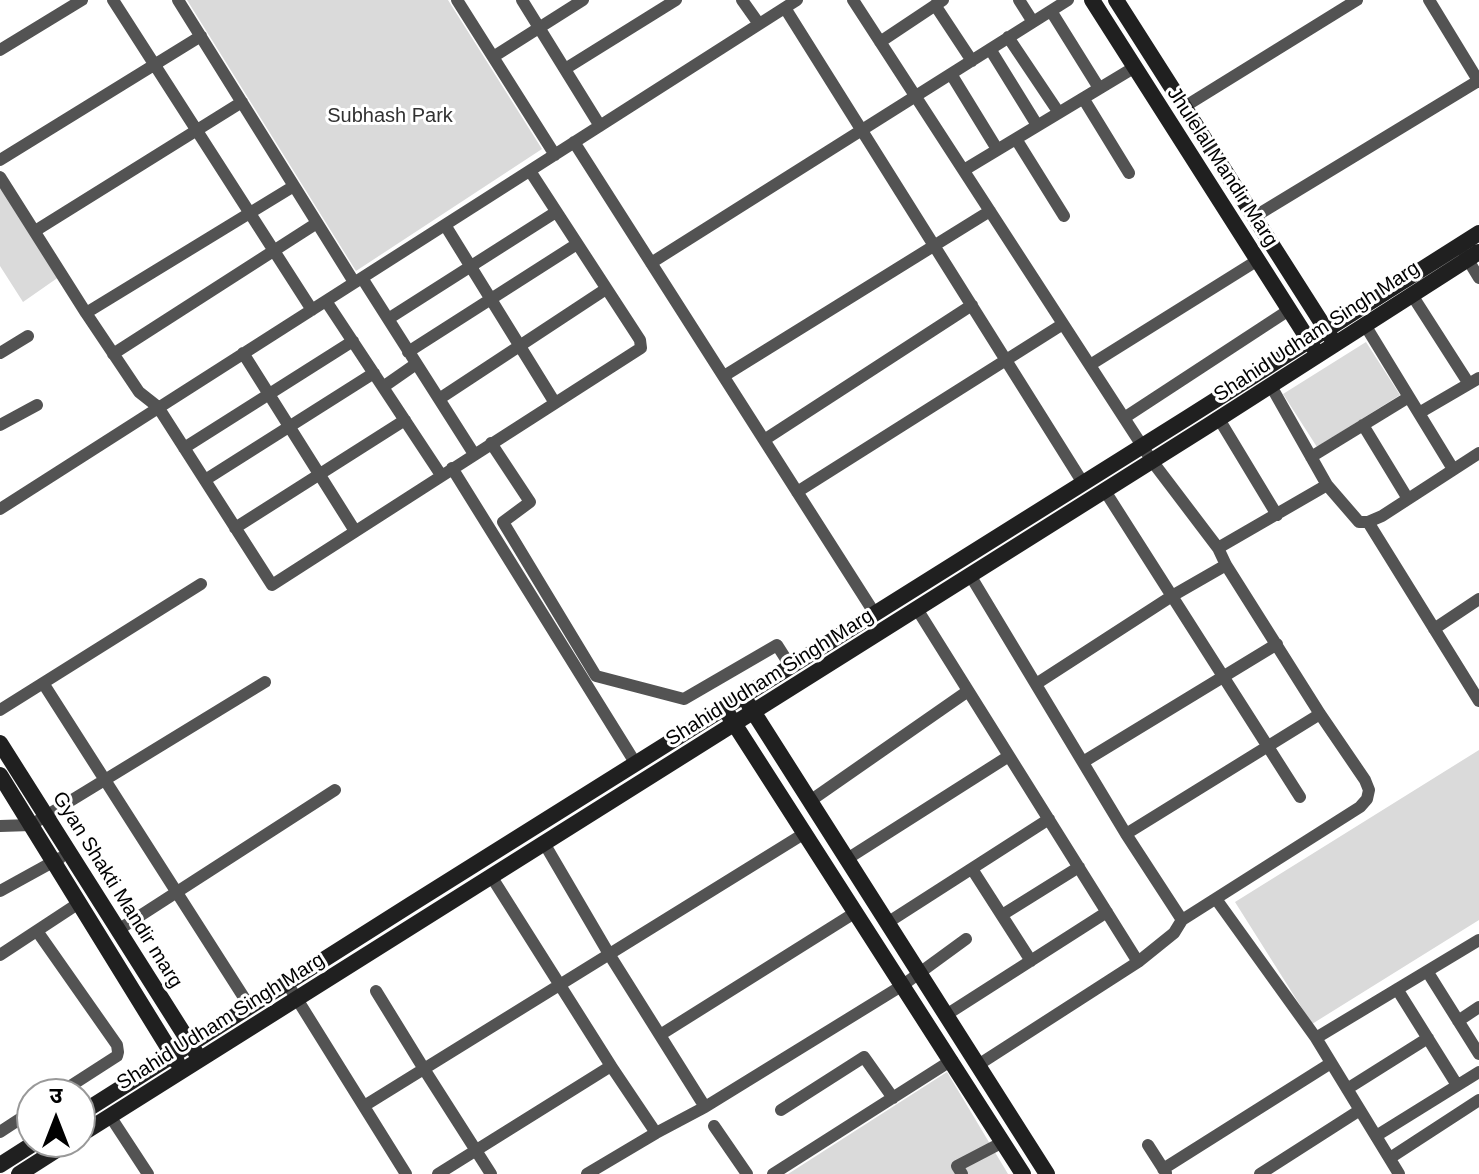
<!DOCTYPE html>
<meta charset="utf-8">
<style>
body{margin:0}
#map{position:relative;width:1479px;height:1174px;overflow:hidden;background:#fff;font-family:Helvetica,"Noto Sans Devanagari",sans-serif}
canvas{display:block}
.north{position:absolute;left:16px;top:1078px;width:80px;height:80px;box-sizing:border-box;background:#fff;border:2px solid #999;border-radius:50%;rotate:0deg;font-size:22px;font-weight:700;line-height:32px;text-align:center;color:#000}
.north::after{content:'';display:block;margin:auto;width:28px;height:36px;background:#000;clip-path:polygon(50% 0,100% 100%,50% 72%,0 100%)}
</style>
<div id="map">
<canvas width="1479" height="1174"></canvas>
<div class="north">उ</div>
</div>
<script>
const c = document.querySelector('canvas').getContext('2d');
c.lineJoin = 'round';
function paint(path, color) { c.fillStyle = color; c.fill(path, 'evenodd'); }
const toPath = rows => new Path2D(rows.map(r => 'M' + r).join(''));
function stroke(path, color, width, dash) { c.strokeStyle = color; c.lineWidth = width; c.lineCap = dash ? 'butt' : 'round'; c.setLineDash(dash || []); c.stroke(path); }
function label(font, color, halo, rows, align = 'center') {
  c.font = font + ' Helvetica,sans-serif'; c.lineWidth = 6; c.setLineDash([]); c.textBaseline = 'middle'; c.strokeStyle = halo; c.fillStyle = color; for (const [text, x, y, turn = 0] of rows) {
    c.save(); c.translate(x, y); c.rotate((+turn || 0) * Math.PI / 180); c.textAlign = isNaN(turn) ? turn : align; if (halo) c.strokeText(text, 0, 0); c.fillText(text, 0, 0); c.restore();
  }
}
const green = toPath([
 [187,0,448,0,542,149,356,271],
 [0,174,66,272,23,302,0,266],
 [1366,342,1400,395,1317,447,1283,394],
 [1479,750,1479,920,1312,1024,1235,902],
 [947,1072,1008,1174,788,1174]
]);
const street = toPath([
 [113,0,312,310],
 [178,0,354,282],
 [457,0,555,155],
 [522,0,600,126],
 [742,0,759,24],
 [853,0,1152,461,1218,548,1226,565,1320,714,1365,780,1369,790,1367,799,1360,807,1182,920,1174,933,1138,962],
 [1019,0,1033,22],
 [1429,0,1479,82],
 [935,5,972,61],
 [785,8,1083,483],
 [1051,11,1099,88],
 [1008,37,1059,113],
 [880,42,943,0],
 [990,49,1037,125],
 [0,50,82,0],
 [493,57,583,0],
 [565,69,676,0],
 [951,74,997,149],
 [1083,98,1129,173],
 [1184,107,1357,0],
 [1016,139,1064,216],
 [574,142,875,614],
 [0,160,201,36],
 [964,170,1135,67],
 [0,177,86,313,139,392,158,407,272,585,641,348,640,340,530,171],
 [1254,217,1478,81],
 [445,225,555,403],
 [35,231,242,102],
 [1465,255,1479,278],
 [651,263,1068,0],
 [362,278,474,454],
 [1412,295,1469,384],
 [326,301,441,475],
 [86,313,294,186],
 [388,319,556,212],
 [1365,325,1453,469],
 [408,352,577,244],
 [0,353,28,336],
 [243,353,355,531],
 [113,354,317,223],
 [1090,365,1258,260],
 [724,376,990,211],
 [1271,386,1327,485,1359,522,1368,522,1382,516,1479,453],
 [383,387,416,364],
 [439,399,606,289],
 [1419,413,1479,378],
 [1124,418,1289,310],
 [1219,419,1277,515],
 [0,425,37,405],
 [1363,425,1408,499],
 [764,440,972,305],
 [491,443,530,502,503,522,596,676,684,699,777,645,791,667],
 [184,448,353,341],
 [1311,457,1409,397],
 [452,468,636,764],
 [205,480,374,373],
 [1105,491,1300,797],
 [797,492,1063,324],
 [0,509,797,0],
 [1368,522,1479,701],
 [235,528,405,420],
 [1218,548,1327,485],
 [970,575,1126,834,1182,920],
 [917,609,1138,962,978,1065],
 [1434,629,1479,599],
 [43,683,250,1007],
 [1036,684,1172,596,1226,565],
 [0,710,201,584],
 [1083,762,1277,644],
 [810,801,968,691],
 [0,826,31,825,265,682],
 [1126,834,1320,714],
 [544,843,609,954,705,1107],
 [847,859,1009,756],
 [972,869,1031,961],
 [491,876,611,1066,656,1133],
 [0,891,60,858],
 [1216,899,1316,1038],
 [1002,915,1079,867],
 [887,923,1049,819],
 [118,930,335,790],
 [37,931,117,1045,118,1052,117,1056,58,1094],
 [0,955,79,903],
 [1427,971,1479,1054],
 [287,983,406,1174],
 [1397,989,1457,1085],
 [376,991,424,1069,491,1174],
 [946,1015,1107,912],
 [1458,1021,1479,1007],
 [660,1035,856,912],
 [1347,1089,1428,1038],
 [364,1106,805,833],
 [781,1110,864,1057,893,1098],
 [110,1116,148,1174],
 [714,1126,747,1174],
 [0,1132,32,1111],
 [1376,1136,1479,1072],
 [1148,1145,1166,1173],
 [1390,1158,1479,1100],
 [1163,1169,1331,1063],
 [438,1174,611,1066],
 [587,1174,656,1133,705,1107,903,985,966,939],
 [773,1174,952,1060],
 [962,1174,957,1166,1003,1142],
 [1260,1174,1360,1110],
 [1399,1174,1316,1038,1479,940]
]);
const secondary = toPath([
 [1092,0,1313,347],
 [1116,0,1332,339],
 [749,705,1047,1174],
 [728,714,1023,1174],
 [0,743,196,1053],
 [0,775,177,1062],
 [80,1114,410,905,1187,418,1479,233],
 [80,1135,1209,425,1479,252],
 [0,1165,36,1142],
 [19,1174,69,1142]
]);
const parkNames = [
 ["Subhash Park",390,116]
];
const streetNames = [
 ["Jhulelal Mandir Marg",1222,167,57],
 ["Shahid Udham Singh Marg",1317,332,-33],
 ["Shahid Udham Singh Marg",770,678,-32],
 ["Gyan Shakti Mandir marg",117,890,58],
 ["Shahid Udham Singh Marg",221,1022,-32]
];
paint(green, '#dadada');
stroke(street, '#535353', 12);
stroke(secondary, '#202020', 16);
label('20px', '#313131', '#fff', parkNames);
label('20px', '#000', '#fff', streetNames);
</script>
